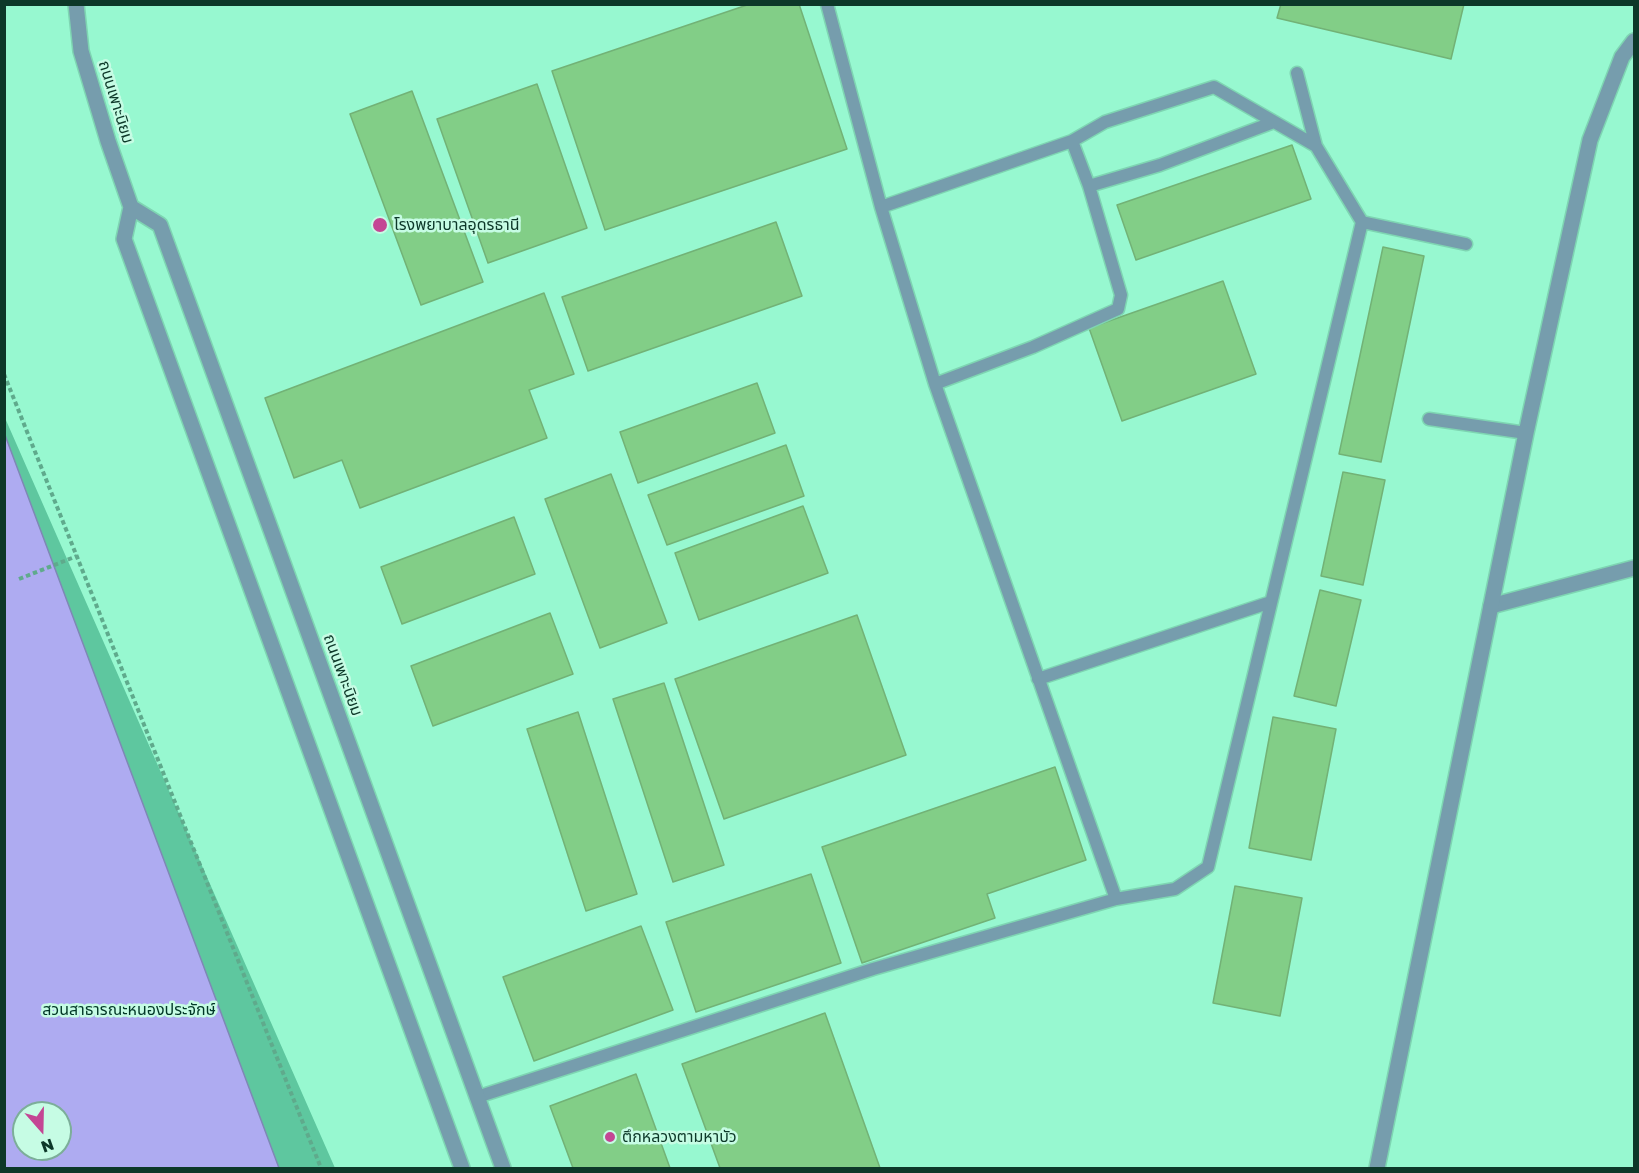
<!DOCTYPE html>
<meta charset="utf-8">
<style>
body{margin:0}
#map{position:relative;width:1639px;height:1173px;overflow:hidden;background:#97f8d0;font-family:"Golos Text",sans-serif}
canvas{display:block}
.frame{position:absolute;inset:0;border:6px solid #0d3829;pointer-events:none}
.north{position:absolute;left:12px;top:1101px;width:60px;height:60px;box-sizing:border-box;background:#c6fce4;border:2px solid #7cae99;border-radius:50%;rotate:160deg;font-size:16px;font-weight:700;line-height:24px;text-align:center;color:#0d3829}
.north::after{content:'';display:block;margin:auto;width:21px;height:27px;background:#c44694;clip-path:polygon(50% 0,100% 100%,50% 72%,0 100%)}
</style>
<div id="map">
<canvas width="1639" height="1173"></canvas>
<div class="frame"></div>
<div class="north">N</div>
</div>
<script>
const c = document.querySelector('canvas').getContext('2d');
c.lineJoin = 'round';
function paint(path, color) { c.fillStyle = color; c.fill(path, 'evenodd'); }
const toPath = rows => new Path2D(rows.map(r => 'M' + r).join(''));
function stroke(path, color, width, dash) { c.strokeStyle = color; c.lineWidth = width; c.lineCap = dash ? 'butt' : 'round'; c.setLineDash(dash || []); c.stroke(path); }
function label(font, color, halo, rows, align = 'center') {
  c.font = font + ' "Golos Text","Noto Sans Thai",sans-serif'; c.lineWidth = 5; c.setLineDash([]); c.textBaseline = 'middle'; c.strokeStyle = halo; c.fillStyle = color; for (const [text, x, y, turn = 0] of rows) {
    c.save(); c.translate(x, y); c.rotate((+turn || 0) * Math.PI / 180); c.textAlign = isNaN(turn) ? turn : align; if (halo) c.strokeText(text, 0, 0); c.fillText(text, 0, 0); c.restore();
  }
}
const green = toPath([
 [5,418,335,1168,5,1168],
 [24,1113,60,1113,60,1149,24,1149]
]);
const water = toPath([
 [4,435,5,435,279,1168,5,1168,4,435],
 [24,1113,60,1113,60,1149,24,1149,24,1113]
]);
const building = toPath([
 [750,4,799,4,847,149,605,230,552,71,750,4],
 [1281,4,1464,4,1451,59,1277,18,1281,4],
 [537,84,587,228,488,263,437,119,537,84],
 [412,91,483,282,421,305,350,114,412,91],
 [1292,145,1311,199,1136,260,1117,205,1292,145],
 [776,222,802,296,588,371,562,297,776,222],
 [1383,247,1424,256,1381,462,1339,454,1383,247],
 [1223,281,1256,374,1122,421,1089,328,1223,281],
 [544,293,574,374,529,390,547,438,360,508,342,460,294,478,265,398,544,293],
 [757,383,775,433,638,483,620,432,757,383],
 [786,445,804,496,667,545,648,495,786,445],
 [1343,472,1385,480,1363,585,1321,576,1343,472],
 [611,474,667,623,600,648,545,499,611,474],
 [803,506,828,573,699,620,675,553,803,506],
 [514,517,535,574,402,624,381,567,514,517],
 [1320,590,1361,600,1336,706,1294,696,1320,590],
 [550,613,573,674,433,726,411,666,550,613],
 [857,615,906,755,724,819,675,679,857,615],
 [664,683,724,865,673,882,613,699,664,683],
 [578,712,637,894,586,911,527,729,578,712],
 [1273,717,1336,729,1311,860,1249,848,1273,717],
 [1055,767,1086,860,987,894,995,918,862,963,822,847,1055,767],
 [811,874,841,963,696,1012,666,922,811,874],
 [1235,886,1302,898,1280,1016,1213,1003,1235,886],
 [641,926,673,1010,534,1061,503,977,641,926],
 [825,1013,880,1168,720,1168,682,1064,825,1013],
 [636,1074,670,1168,573,1168,550,1106,636,1074]
]);
const path = toPath([
 [4,374,321,1168],
 [19,579,77,556]
]);
const service = toPath([
 [827,4,881,207],
 [1072,141,1089,186,1160,165,1274,122],
 [1362,222,1466,244],
 [935,384,1033,347,1118,309,1121,295,1089,186],
 [1429,419,1526,433],
 [1038,679,1271,602],
 [1116,899,935,384,881,207,1072,141,1105,122,1214,87,1316,146],
 [477,1097,873,969,1116,899,1175,889,1208,867,1362,222,1316,146,1297,73]
]);
const minor = toPath([
 [1491,606,1634,568]
]);
const tertiary = toPath([
 [76,4,81,51,108,141,131,207,124,239,462,1168],
 [131,207,160,225,503,1168],
 [1377,1168,1526,433,1590,140,1622,57,1634,41]
]);
const markers = [
 [380,225,8,"#c44694"],
 [610,1137,6,"#c44694"]
];
const streetNames = [
 ["ถนนเพาะนิยม",116,102,73],
 ["ถนนเพาะนิยม",343,675,70]
];
const poiNames = [
 ["โรงพยาบาลอุดรธานี",394,225],
 ["ตึกหลวงตามหาบัว",622,1137]
];
const parkNames = [
 ["สวนสาธารณะหนองประจักษ์",129,1010]
];
paint(green, '#5ec79f');
paint(water, '#aeabf1');
stroke(water, '#7e88b5', 1.5);
paint(building, '#82ce87');
stroke(building, '#72b276', 1.5);
stroke(service, '#7ed5b2', 15);
stroke(minor, '#7ed5b2', 18);
stroke(tertiary, '#7ed5b2', 18);
stroke(path, '#5faa8c', 4, [4.5, 3]);
stroke(service, '#769dad', 12);
stroke(minor, '#769dad', 15);
stroke(tertiary, '#769dad', 15);
for (const [x, y, r, color] of markers) { const dot = new Path2D(); dot.arc(x, y, r, 0, 2 * Math.PI); c.fillStyle = color; c.fill(dot); stroke(dot, '#c6fce4', 2); }
label('16px', '#0d3829', '#c6fce4', streetNames);
label('16px', '#0d3829', '#c6fce4', poiNames, 'left');
label('16px', '#013726', '#c6fce4', parkNames);
</script>
